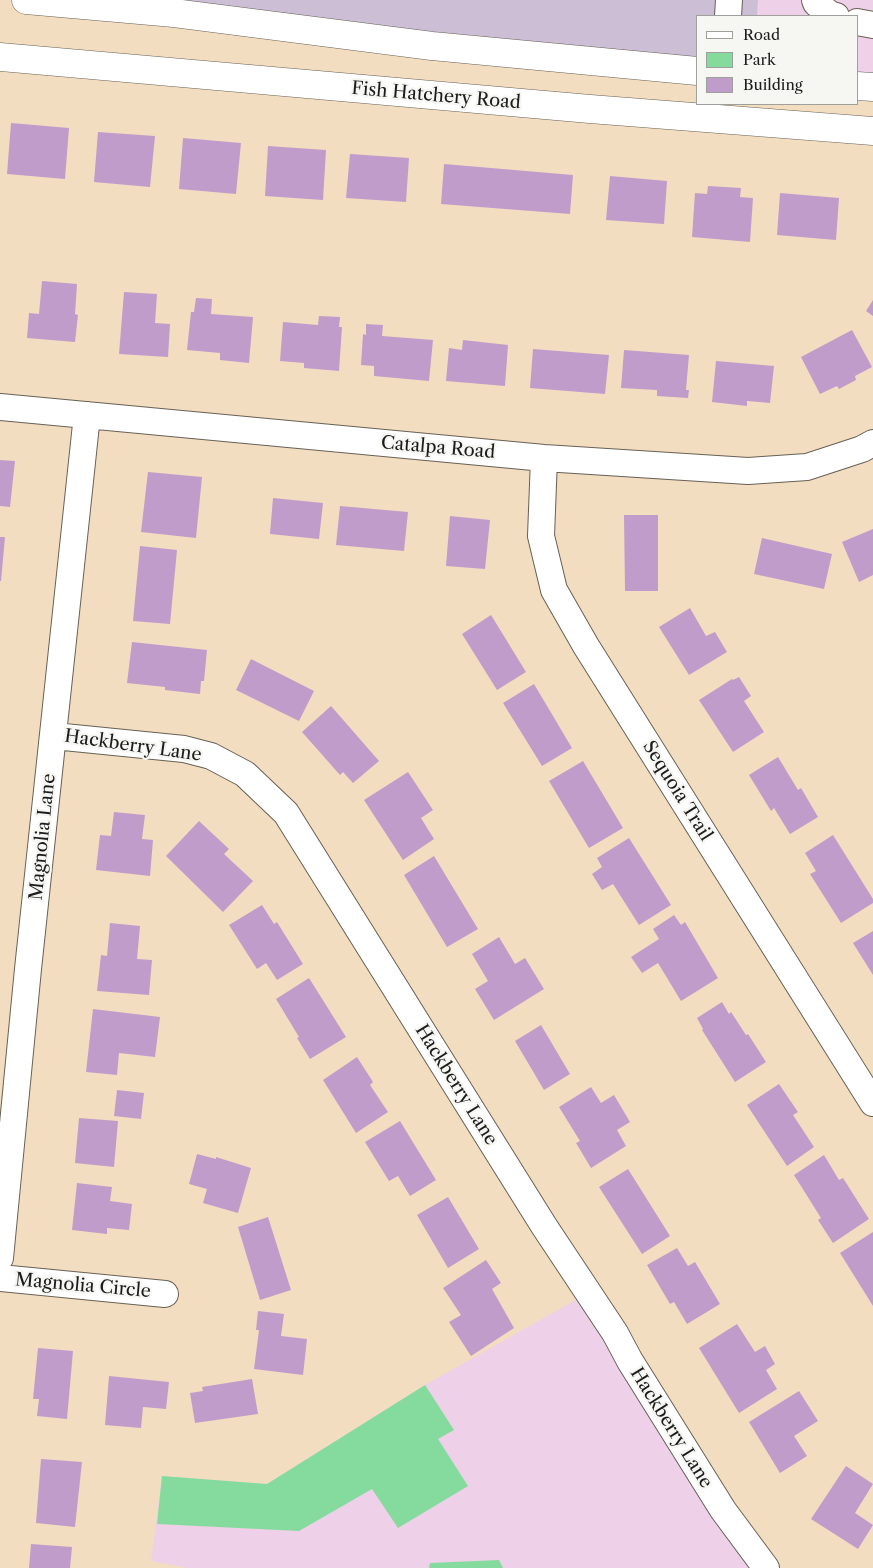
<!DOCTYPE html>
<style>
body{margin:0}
#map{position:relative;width:873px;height:1568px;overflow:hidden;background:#f3ddc0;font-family:"Libre Caslon Text",serif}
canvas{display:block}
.legend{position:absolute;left:696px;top:15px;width:162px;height:90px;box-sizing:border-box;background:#f6f6f2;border:1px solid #9f9f9c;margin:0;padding:6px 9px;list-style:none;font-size:15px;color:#1c1c1c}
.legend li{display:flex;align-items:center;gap:10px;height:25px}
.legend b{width:25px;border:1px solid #9f9f9c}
</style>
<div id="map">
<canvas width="873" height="1568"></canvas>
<ul class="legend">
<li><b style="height:6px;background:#fff"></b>Road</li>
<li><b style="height:14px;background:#85db9e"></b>Park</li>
<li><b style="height:14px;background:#c09cca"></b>Building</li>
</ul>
</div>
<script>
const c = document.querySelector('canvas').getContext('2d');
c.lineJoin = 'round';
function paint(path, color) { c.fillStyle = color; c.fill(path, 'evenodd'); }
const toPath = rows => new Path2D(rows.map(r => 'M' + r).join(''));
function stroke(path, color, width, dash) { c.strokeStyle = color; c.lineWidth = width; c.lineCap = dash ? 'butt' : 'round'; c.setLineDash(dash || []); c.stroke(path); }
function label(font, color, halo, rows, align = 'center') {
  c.font = font + ' "Libre Caslon Text",serif'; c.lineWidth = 4.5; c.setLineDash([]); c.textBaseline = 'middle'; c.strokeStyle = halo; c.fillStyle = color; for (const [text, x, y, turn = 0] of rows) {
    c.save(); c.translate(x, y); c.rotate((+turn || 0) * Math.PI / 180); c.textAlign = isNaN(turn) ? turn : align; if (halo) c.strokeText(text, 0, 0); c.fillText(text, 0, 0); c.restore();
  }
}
const built = toPath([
 [758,0,873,0,873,87,857,86,857,16,757,16],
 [588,1293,766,1568,188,1568,151,1561,162,1476,267,1484,425,1385]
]);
const industrial = toPath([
 [26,0,758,0,757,16,697,16,697,71]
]);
const green = toPath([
 [425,1385,454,1430,438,1439,468,1486,398,1528,372,1489,299,1531,157,1524,162,1476,267,1484],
 [499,1560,503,1568,429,1568,430,1563]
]);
const building = toPath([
 [11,123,69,128,65,179,7,174],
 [98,132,155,136,150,187,94,182],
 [183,138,241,143,236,194,179,189],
 [268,146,326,150,323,200,265,196],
 [350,154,409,158,406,202,346,198],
 [444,164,573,175,570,214,441,204],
 [610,176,667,181,664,224,606,220],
 [708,186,741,188,740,197,753,198,750,242,692,237,695,193,707,194],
 [780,193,839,198,836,240,777,235],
 [42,281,77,284,75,314,78,315,75,342,27,338,29,313,39,314],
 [124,292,157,294,155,323,170,324,168,357,119,354],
 [196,298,212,299,211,314,253,317,249,363,220,360,220,353,187,350,191,312,194,312],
 [873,300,873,316,866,311],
 [319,316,340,317,339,327,342,327,339,371,304,368,304,363,280,361,283,322,318,325],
 [366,324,383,325,382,336,433,340,429,381,374,376,374,366,361,365,363,334,366,335],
 [852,330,872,367,855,376,856,380,839,389,837,386,820,394,801,357],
 [463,340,508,345,505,386,446,381,449,348,462,350],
 [533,349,609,355,605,394,530,388],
 [624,350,689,355,686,390,689,390,688,398,657,396,657,390,621,388],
 [716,361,774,366,770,403,747,401,747,406,712,402],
 [0,460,15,461,10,507,0,506],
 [148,472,202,477,196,538,141,532],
 [273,498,323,503,319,539,270,534],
 [340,506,408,512,404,551,336,545],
 [624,515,658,515,658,591,625,591],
 [450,516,490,520,485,569,446,566],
 [873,529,873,575,859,582,842,542],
 [0,537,5,537,1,581,0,581],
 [762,538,832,554,824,589,754,574],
 [140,546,177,550,170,624,133,621],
 [690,608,706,636,715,632,727,652,689,675,659,627],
 [491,615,526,672,497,690,462,634],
 [132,642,207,650,204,681,201,681,200,694,165,690,165,687,127,683],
 [251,659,314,691,299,721,236,690],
 [739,677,751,696,744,701,764,732,733,752,699,700,732,679,733,680],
 [534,684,572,748,542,766,503,703],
 [331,706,379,761,353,783,343,772,340,775,302,732],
 [778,757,798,790,801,788,818,817,790,834,774,808,771,811,749,775],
 [583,761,623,828,589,848,549,781],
 [408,772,433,810,421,818,434,839,403,860,364,800],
 [114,812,145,815,142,839,153,840,150,876,96,870,100,835,111,836],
 [199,821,229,849,224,854,253,881,223,912,166,856],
 [833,835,873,899,873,903,841,923,810,874,816,871,805,853],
 [629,838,671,905,639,925,613,884,602,890,592,874,602,867,597,858],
 [434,856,478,929,447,947,404,875],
 [262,905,274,924,277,922,303,964,277,980,266,963,257,969,229,925],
 [674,915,681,925,685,922,718,978,681,1001,658,963,642,973,631,957,659,939,653,929],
 [110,923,140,926,137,959,152,960,149,995,97,991,101,955,107,956],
 [873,931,873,975,853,943],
 [499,937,515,964,525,958,544,989,494,1020,475,989,488,981,472,954],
 [309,978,346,1037,310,1059,297,1038,299,1037,276,999],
 [722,1002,729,1014,731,1012,746,1035,748,1034,766,1062,735,1082,702,1030,703,1029,697,1018],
 [93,1009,160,1017,155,1057,119,1053,117,1075,86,1072],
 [541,1025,570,1074,544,1090,515,1041],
 [357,1057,373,1082,370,1085,388,1112,356,1133,323,1080],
 [779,1084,798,1112,793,1115,814,1147,787,1166,747,1105],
 [591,1087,601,1103,614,1095,630,1122,617,1130,626,1146,591,1168,576,1143,580,1141,559,1107],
 [117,1090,144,1093,141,1119,114,1116],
 [79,1118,118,1121,114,1167,75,1163],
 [400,1121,436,1180,410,1196,398,1176,389,1181,365,1142],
 [197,1154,216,1159,216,1157,251,1168,238,1213,203,1203,207,1189,189,1184],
 [824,1155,839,1180,843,1178,869,1219,833,1243,818,1220,821,1218,794,1175],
 [628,1169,670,1236,642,1254,599,1187],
 [77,1183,112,1187,110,1201,132,1204,129,1230,107,1228,107,1234,72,1230],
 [448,1197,479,1249,448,1268,417,1215],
 [268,1217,291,1290,260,1300,238,1227],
 [873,1232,873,1306,840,1253],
 [677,1248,688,1266,695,1262,720,1304,687,1324,674,1302,670,1304,647,1265],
 [486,1260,501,1283,492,1289,514,1328,471,1356,449,1322,461,1315,443,1288],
 [258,1311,284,1314,281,1336,307,1339,303,1375,254,1369,259,1330,256,1330],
 [737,1324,755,1352,765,1346,775,1364,766,1370,777,1389,739,1413,699,1348],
 [38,1348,73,1351,67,1419,37,1416,39,1399,33,1399],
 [109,1376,169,1382,166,1409,143,1407,141,1428,105,1425],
 [252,1379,258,1414,195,1423,190,1393,203,1391,202,1387],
 [799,1391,818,1421,794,1436,807,1456,780,1473,749,1422],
 [41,1459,82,1462,75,1527,36,1523],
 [846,1466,873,1484,855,1513,873,1525,858,1549,811,1519],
 [31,1544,72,1547,70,1568,29,1568]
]);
const minor = toPath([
 [815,0,816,3,831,15,836,16],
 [728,16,729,0],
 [857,22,873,25],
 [0,407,544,458,748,471,807,467,862,449,873,443],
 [544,458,541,536,554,590,586,646,873,1103],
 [54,736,184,749,211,756,245,774,286,813,544,1226,615,1333,630,1361,723,1510,766,1568],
 [0,1258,28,969,87,415],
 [0,1278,165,1294]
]);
const major = toPath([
 [26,0,174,13,432,46,697,71],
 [0,57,590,109,873,131],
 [857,86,873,87]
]);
const streetNames = [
 ["Fish Hatchery Road",436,96,5],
 ["Catalpa Road",438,448,5],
 ["Hackberry Lane",133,746,8],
 ["Sequoia Trail",677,791,58],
 ["Magnolia Lane",43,837,-84],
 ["Hackberry Lane",456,1085,58],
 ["Magnolia Circle",83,1286,5],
 ["Hackberry Lane",671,1428,58]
];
paint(built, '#eed0e8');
paint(industrial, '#ccbed4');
paint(green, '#85db9e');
paint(building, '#c09cca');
stroke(minor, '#676055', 28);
stroke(major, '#676055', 29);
stroke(minor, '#fff', 26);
stroke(major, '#fff', 28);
label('18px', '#1c1c1c', '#f6f6f2', streetNames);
</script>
